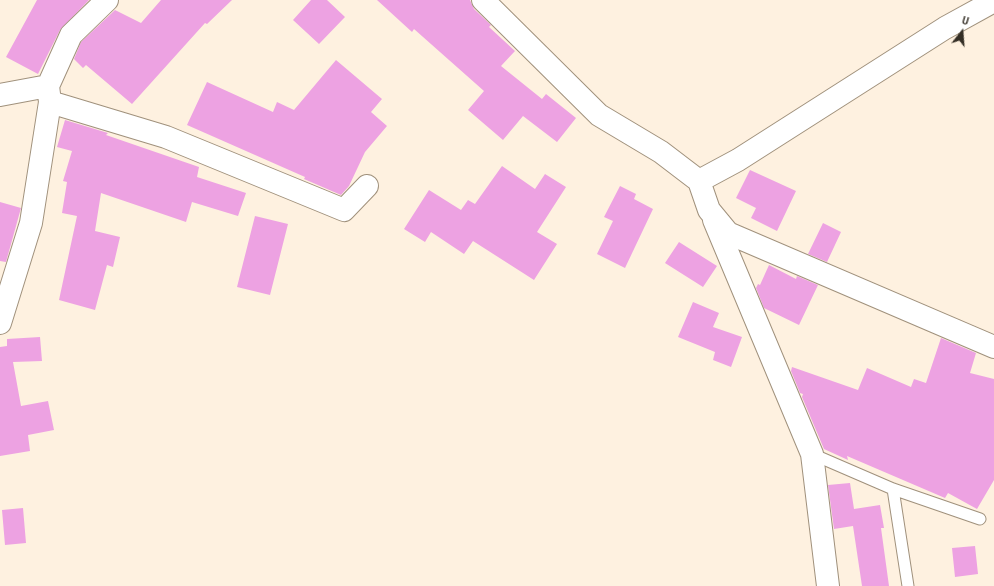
<!DOCTYPE html>
<style>
body{margin:0}
#map{position:relative;width:994px;height:586px;overflow:hidden;background:#fef1e0;font-family:"Archivo Narrow",sans-serif}
canvas{display:block}
.north{position:absolute;left:942px;top:12px;width:40px;height:40px;-webkit-text-stroke:3px #fff;paint-order:stroke;rotate:17deg;font-size:11px;font-weight:700;line-height:16px;text-align:center;color:#342e25}
.north::after{content:'';display:block;margin:auto;width:14px;height:18px;background:#342e25;clip-path:polygon(50% 0,100% 100%,50% 72%,0 100%)}
</style>
<div id="map">
<canvas width="994" height="586"></canvas>
<div class="north">U</div>
</div>
<script>
const c = document.querySelector('canvas').getContext('2d');
c.lineJoin = 'round';
function paint(path, color) { c.fillStyle = color; c.fill(path, 'evenodd'); }
const toPath = rows => new Path2D(rows.map(r => 'M' + r).join(''));
function stroke(path, color, width, dash) { c.strokeStyle = color; c.lineWidth = width; c.lineCap = dash ? 'butt' : 'round'; c.setLineDash(dash || []); c.stroke(path); }
const building = toPath([
 [37,0,89,0,60,30,38,74,6,57],
 [161,0,232,0,207,24,205,23,132,104,86,65,83,68,74,59,81,42,115,10,141,23],
 [311,0,327,0,345,17,319,44,293,20],
 [377,0,470,0,474,9,491,25,489,27,515,51,501,66,542,99,546,94,576,118,557,142,523,116,503,140,468,110,484,91,414,29,412,32],
 [336,60,382,99,371,112,387,126,365,152,349,186,341,195,304,179,305,177,187,125,207,82,273,112,277,102,294,110],
 [65,120,108,133,106,135,199,167,197,177,246,193,238,216,192,202,186,222,101,193,95,231,120,237,113,267,107,265,95,310,59,300,77,216,62,213,67,182,63,181,72,151,57,147],
 [502,166,535,189,545,174,566,187,537,232,557,244,534,280,473,241,464,254,431,232,425,242,404,229,429,190,461,210,468,200,475,204],
 [750,170,796,191,777,231,751,218,756,208,736,198],
 [620,186,636,194,634,199,653,209,625,268,597,254,613,221,604,217],
 [0,202,21,208,6,262,0,261],
 [255,216,288,224,270,295,237,287],
 [823,223,841,232,827,262,808,254],
 [679,242,717,266,703,287,665,263],
 [769,265,796,279,797,276,818,285,799,325,764,308,756,288,758,284,760,285],
 [693,302,719,313,713,327,742,337,731,367,713,360,715,352,678,337],
 [40,337,42,361,13,362,21,406,48,401,54,430,28,435,30,451,0,456,0,347,7,346,7,339],
 [941,338,976,353,970,373,994,379,994,480,977,509,948,493,945,498,847,456,848,460,824,449,802,397,803,394,800,393,791,371,792,367,858,390,867,368,911,387,914,379,926,383],
 [850,483,854,509,880,505,884,528,881,528,889,586,862,586,853,526,834,529,828,485],
 [23,508,26,543,5,545,2,510],
 [975,546,978,574,955,577,952,548]
]);
const service = toPath([
 [812,454,893,489,980,519],
 [893,489,908,586]
]);
const minor = toPath([
 [483,0,599,115,661,152,699,181,709,210,728,233,994,347],
 [0,95,48,86],
 [50,102,166,137,344,210,367,186],
 [699,181,738,160,945,28,994,1],
 [714,220,812,454,828,586],
 [0,323,31,223,50,102,48,86,71,35,107,0]
]);
paint(building, '#eda2e2');
stroke(service, '#a0917c', 13);
stroke(minor, '#a0917c', 24);
stroke(service, '#fff', 11);
stroke(minor, '#fff', 22);
</script>
